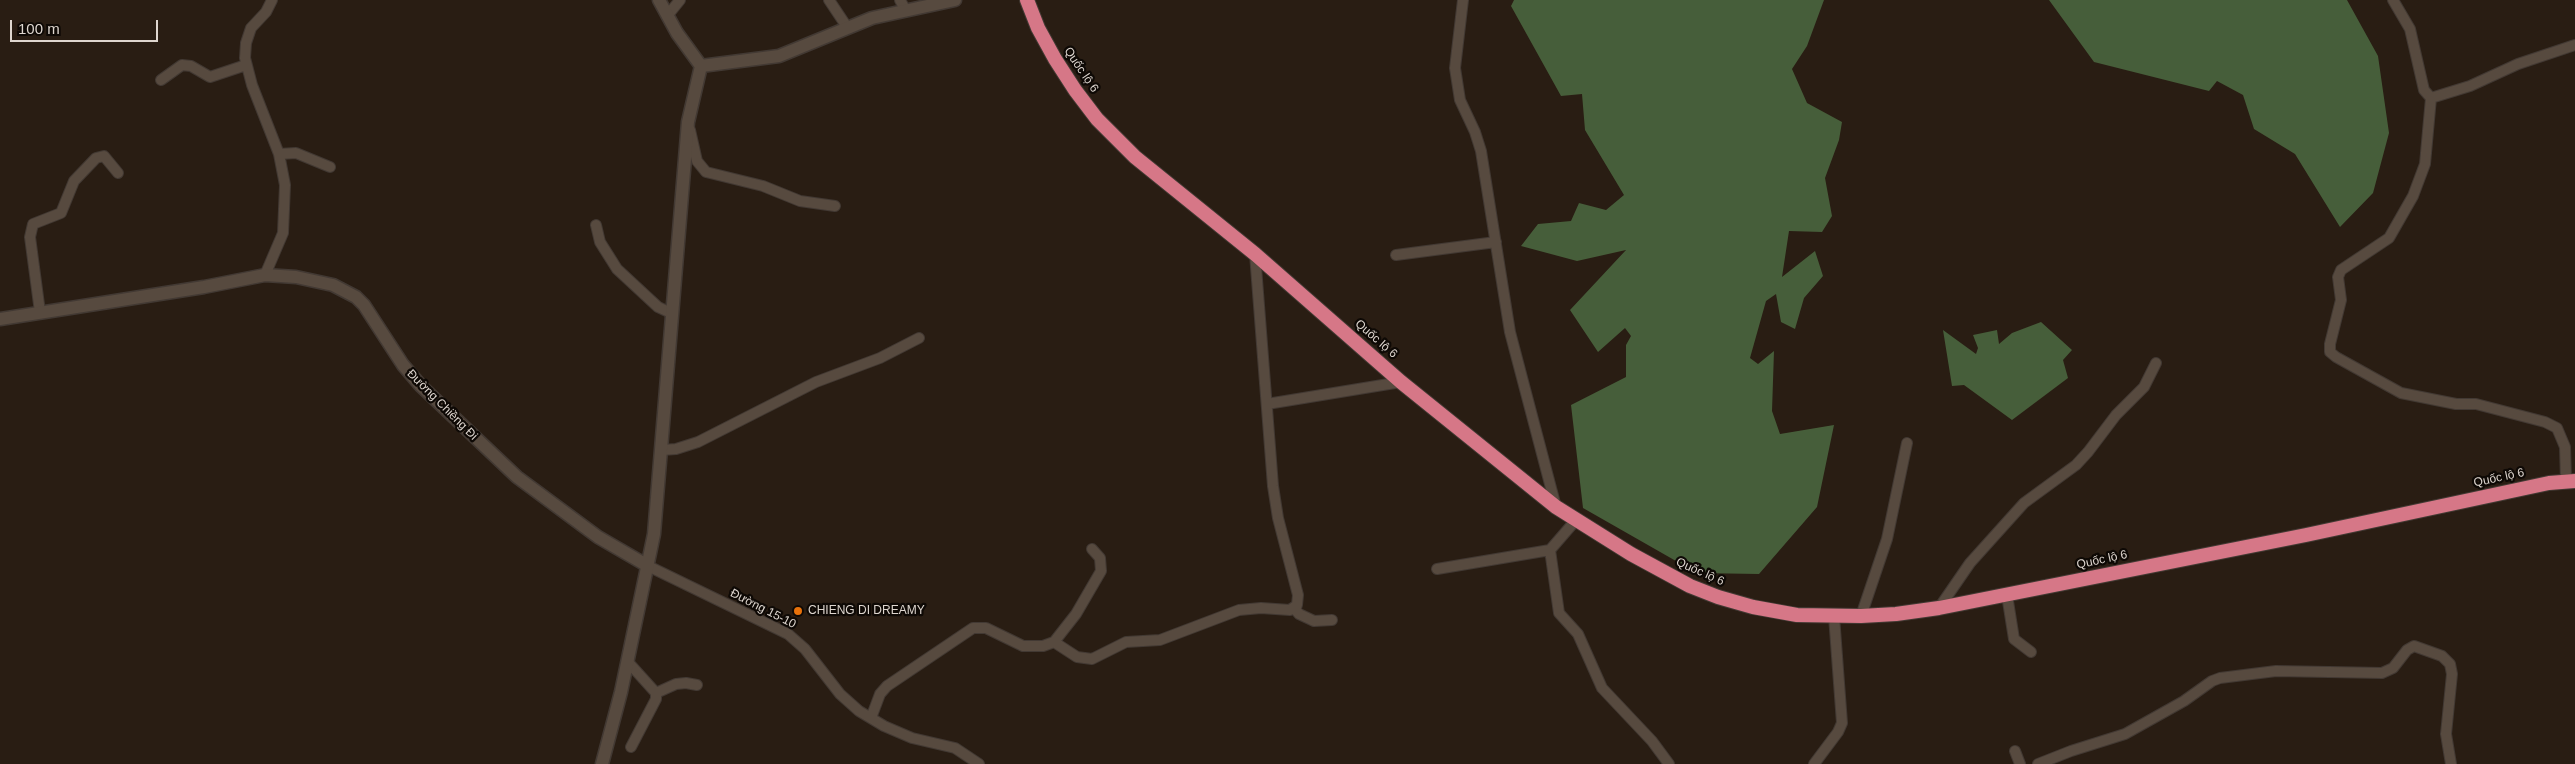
<!DOCTYPE html>
<meta charset="utf-8">
<style>
body{margin:0}
#map{position:relative;width:2575px;height:764px;overflow:hidden;background:#291d13;font-family:Arial,sans-serif}
canvas{display:block}
.scale{position:absolute;left:10px;top:20px;width:148px;height:22px;box-sizing:border-box;border:2px solid #ded6cf;border-top:0;padding-left:6px;font-size:15px;line-height:18px;white-space:nowrap;color:#ded6cf;-webkit-text-stroke:4px #0e0905;paint-order:stroke}
</style>
<div id="map">
<canvas width="2575" height="764"></canvas>
<div class="scale">100 m</div>
</div>
<script>
const c = document.querySelector('canvas').getContext('2d');
c.lineJoin = 'round';
function paint(path, color) { c.fillStyle = color; c.fill(path, 'evenodd'); }
const toPath = rows => new Path2D(rows.map(r => 'M' + r).join(''));
function stroke(path, color, width, dash) { c.strokeStyle = color; c.lineWidth = width; c.lineCap = dash ? 'butt' : 'round'; c.setLineDash(dash || []); c.stroke(path); }
function label(font, color, halo, rows, align = 'center') {
  c.font = font + ' Arial,sans-serif'; c.lineWidth = 4.5; c.setLineDash([]); c.textBaseline = 'middle'; c.strokeStyle = halo; c.fillStyle = color; for (const [text, x, y, turn = 0] of rows) {
    c.save(); c.translate(x, y); c.rotate((+turn || 0) * Math.PI / 180); c.textAlign = isNaN(turn) ? turn : align; if (halo) c.strokeText(text, 0, 0); c.fillText(text, 0, 0); c.restore();
  }
}
const forest = toPath([
 [1514,0,1824,0,1807,46,1792,69,1807,103,1842,122,1839,140,1825,178,1832,216,1822,232,1789,231,1782,277,1815,251,1823,276,1804,298,1795,329,1781,322,1776,294,1766,301,1750,358,1758,364,1774,351,1772,411,1780,434,1834,425,1817,507,1759,574,1697,573,1583,508,1571,405,1626,377,1626,345,1631,336,1625,328,1598,352,1570,310,1626,250,1577,261,1521,246,1538,224,1571,221,1579,203,1606,210,1624,195,1585,130,1582,94,1561,96,1511,6],
 [2049,0,2347,0,2378,56,2389,133,2373,193,2340,227,2295,154,2254,129,2243,95,2217,81,2209,91,2094,62],
 [2041,322,2072,350,2063,360,2068,378,2012,420,1964,385,1952,386,1943,330,1976,354,1978,348,1973,335,1997,330,1999,344,2012,333]
]);
const minor = toPath([
 [829,0,847,27],
 [900,0,905,9],
 [1463,0,1455,68,1460,100,1475,132,1481,151,1510,332,1556,507],
 [2393,0,2410,29,2424,90,2431,98,2470,86,2518,64,2575,45],
 [667,16,680,0],
 [161,80,182,65,191,66,210,77,246,65],
 [2431,98,2425,164,2413,196,2389,238,2341,270,2338,277,2341,300,2330,344,2330,352,2336,357,2401,393,2456,404,2476,404,2545,422,2557,428,2565,447,2566,481],
 [690,130,697,161,706,172,763,186,800,201,835,206],
 [279,154,296,153,330,167],
 [596,225,600,242,617,269,658,307,671,313],
 [1396,255,1496,242],
 [265,275,283,233,285,185,279,154,252,85,245,58,246,43,251,28,266,12,272,0],
 [40,312,30,237,33,224,61,213,74,181,96,158,104,156,118,173],
 [1267,404,1401,382],
 [662,450,676,449,698,442,816,382,880,358,919,338],
 [1550,550,1559,613,1578,634,1602,688,1652,741,1669,764],
 [648,566,788,634,805,649,840,694,859,711,884,726,912,738,955,748,979,764],
 [1437,569,1550,550,1576,520],
 [2007,595,2014,639,2031,652],
 [1294,608,1299,614,1314,621,1332,620],
 [1939,608,1970,563,2024,503,2076,465,2088,452,2116,415,2144,387,2156,363],
 [1861,616,1887,539,1907,443],
 [1054,642,1077,657,1092,659,1126,642,1160,640,1239,610,1261,608,1290,610,1297,605,1298,595,1278,518,1273,486,1255,254],
 [628,662,656,693,656,699,631,747],
 [656,693,676,684,686,683,697,685],
 [871,718,880,694,887,686,973,628,986,628,1023,646,1043,646,1054,642,1076,614,1101,571,1100,558,1092,549],
 [2015,751,2020,764],
 [1814,764,1838,732,1842,723,1834,616],
 [2038,764,2071,751,2125,734,2184,701,2212,681,2220,678,2276,671,2382,673,2393,668,2407,650,2414,646,2442,656,2450,664,2452,674,2446,734,2451,764]
]);
const tertiary = toPath([
 [659,0,677,33,701,66,779,56,872,18,955,0],
 [0,319,204,287,265,275,296,277,333,285,356,297,364,305,403,365,421,386,517,477,598,537,648,566],
 [602,764,621,692,654,534,688,122,701,66]
]);
const trunk = toPath([
 [1027,0,1038,28,1055,59,1075,90,1097,119,1135,157,1255,254,1401,382,1556,507,1631,554,1690,586,1718,597,1753,607,1797,615,1861,616,1896,614,1939,608,2306,535,2549,483,2575,481]
]);
const markers = [
 [798,611,5,"#e8710a"]
];
const streetNames = [
 ["Quốc lộ 6",1081,70,56],
 ["Quốc lộ 6",1376,339,41],
 ["Đường Chiềng Đi",442,405,45],
 ["Quốc lộ 6",2499,478,-12],
 ["Quốc lộ 6",2102,560,-12],
 ["Quốc lộ 6",1700,572,24],
 ["Đường 15-10",763,609,27]
];
const poiNames = [
 ["CHIENG DI DREAMY",808,611]
];
paint(forest, '#465e3a');
stroke(minor, '#423933', 12);
stroke(tertiary, '#423933', 15);
stroke(trunk, '#423933', 16);
stroke(minor, '#574a3f', 10);
stroke(tertiary, '#574a3f', 12);
stroke(trunk, '#d67787', 14);
for (const [x, y, r, color] of markers) { const dot = new Path2D(); dot.arc(x, y, r, 0, 2 * Math.PI); c.fillStyle = color; c.fill(dot); stroke(dot, '#0e0905', 2); }
label('12px', '#ded6cf', '#0e0905', streetNames);
label('12px', '#ded6cf', '#0e0905', poiNames, 'left');
</script>
